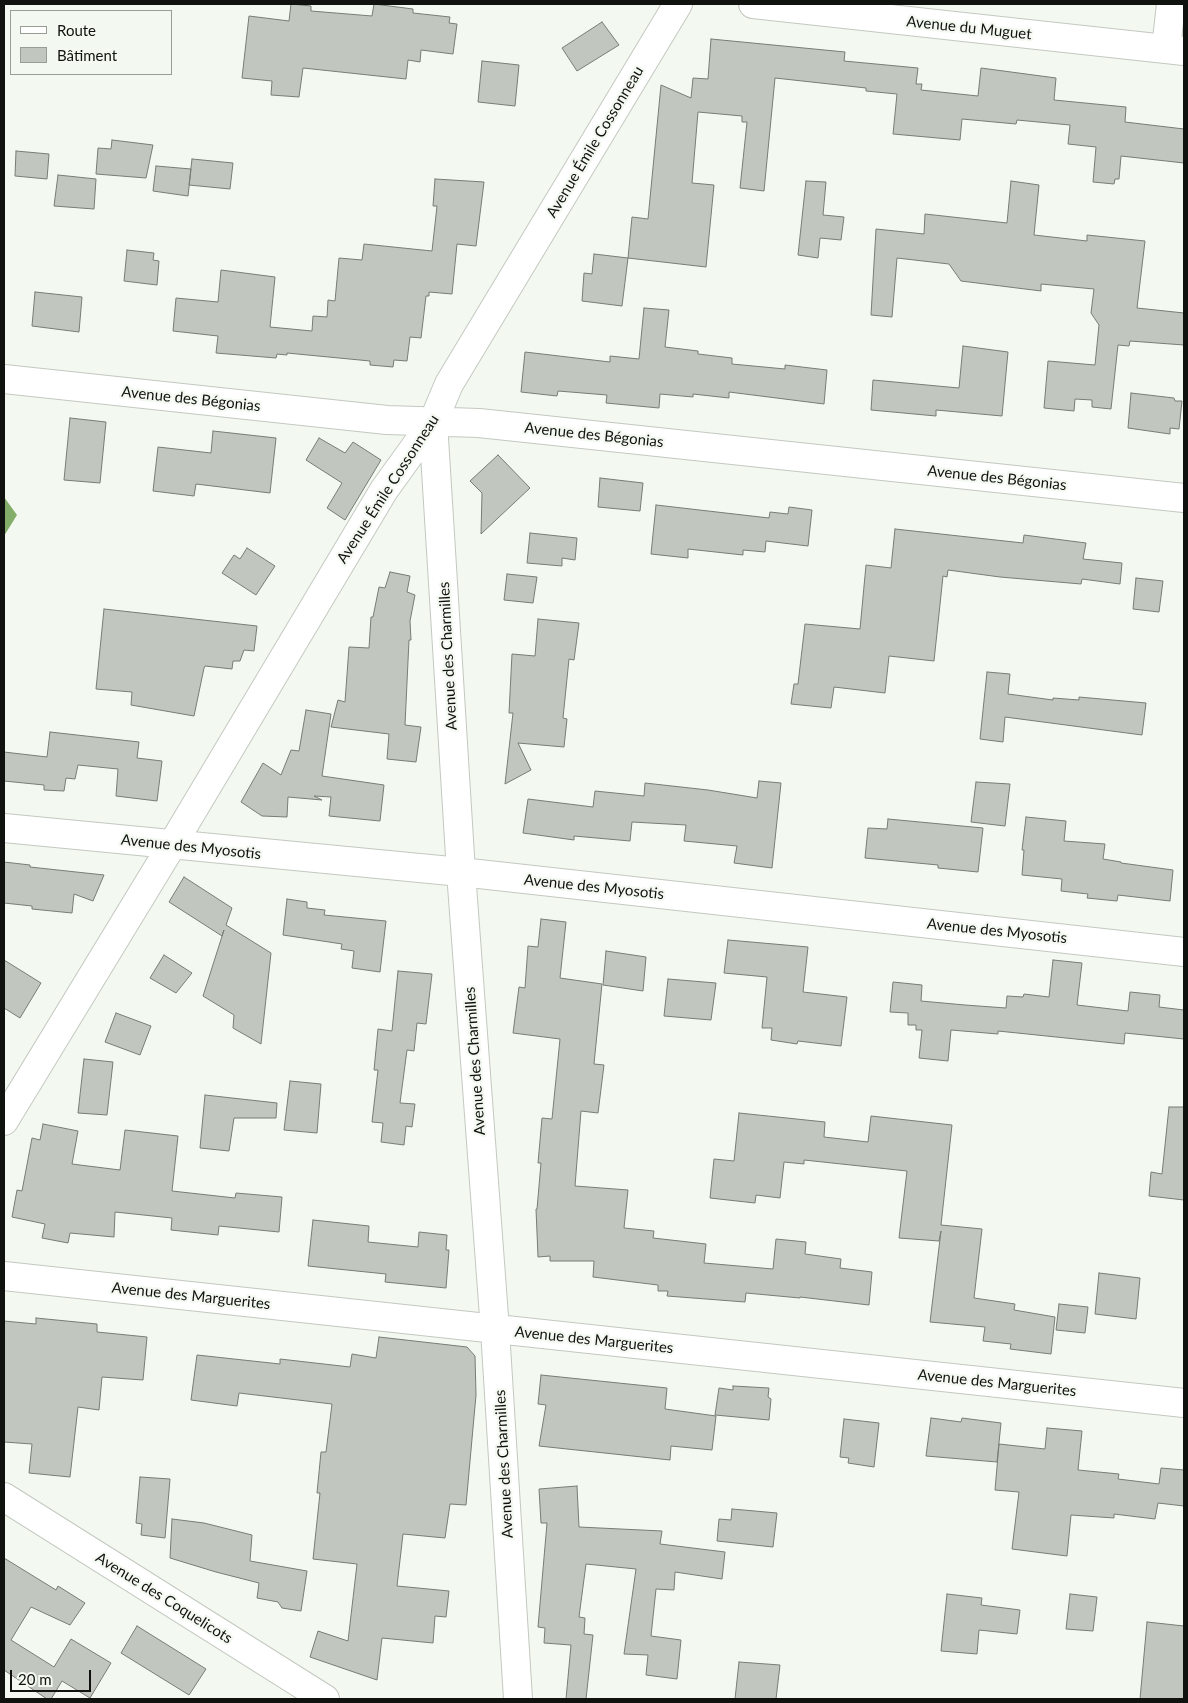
<!DOCTYPE html>
<meta charset="utf-8">
<style>
body{margin:0}
#map{position:relative;width:1188px;height:1703px;overflow:hidden;background:#f3f9f0;font-family:Lato,sans-serif}
canvas{display:block}
.frame{position:absolute;inset:0;border:5px solid #10120f;pointer-events:none}
.legend{position:absolute;left:10px;top:10px;width:162px;height:65px;box-sizing:border-box;background:#f3f9f0;border:1px solid #989d96;margin:0;padding:6px 9px;list-style:none;font-size:15px;color:#10120f}
.legend li{display:flex;align-items:center;gap:10px;height:25px}
.legend b{width:25px;border:1px solid #989d96}
.scale{position:absolute;left:10px;top:1670px;width:81px;height:22px;box-sizing:border-box;border:2px solid #10120f;border-top:0;padding-left:6px;font-size:15px;line-height:18px;white-space:nowrap;color:#10120f;-webkit-text-stroke:4px #f3f9f0;paint-order:stroke}
</style>
<div id="map">
<canvas width="1188" height="1703"></canvas>
<div class="frame"></div>
<ul class="legend">
<li><b style="height:6px;background:#fff"></b>Route</li>
<li><b style="height:14px;background:#c1c7be"></b>Bâtiment</li>
</ul>
<div class="scale">20 m</div>
</div>
<script>
const c = document.querySelector('canvas').getContext('2d');
c.lineJoin = 'round';
function paint(path, color) { c.fillStyle = color; c.fill(path, 'evenodd'); }
const toPath = rows => new Path2D(rows.map(r => 'M' + r).join(''));
function stroke(path, color, width, dash) { c.strokeStyle = color; c.lineWidth = width; c.lineCap = dash ? 'butt' : 'round'; c.setLineDash(dash || []); c.stroke(path); }
function label(font, color, halo, rows, align = 'center') {
  c.font = font + ' Lato,sans-serif'; c.lineWidth = 4.5; c.setLineDash([]); c.textBaseline = 'middle'; c.strokeStyle = halo; c.fillStyle = color; for (const [text, x, y, turn = 0] of rows) {
    c.save(); c.translate(x, y); c.rotate((+turn || 0) * Math.PI / 180); c.textAlign = isNaN(turn) ? turn : align; if (halo) c.strokeText(text, 0, 0); c.fillText(text, 0, 0); c.restore();
  }
}
const water = toPath([
 [4,497,17,515,4,536]
]);
const building = toPath([
 [291,4,311,6,311,11,372,16,374,4,413,9,413,13,450,17,449,23,457,24,453,54,421,50,420,62,408,60,406,79,303,68,299,97,271,95,272,81,242,78,249,16,289,21,291,4],
 [602,22,619,45,577,71,562,48,602,22],
 [711,39,845,52,844,61,918,68,916,84,922,84,921,90,978,96,981,68,1056,78,1054,100,1126,107,1125,122,1184,129,1184,163,1121,156,1119,179,1115,179,1114,184,1093,182,1096,147,1068,144,1070,125,1017,120,1016,124,962,119,960,140,893,134,897,94,866,91,866,88,775,78,764,191,740,188,747,122,742,122,742,116,698,112,692,183,714,185,706,267,628,258,632,217,648,219,661,85,691,98,693,78,708,79,711,39],
 [482,61,519,65,515,106,478,102,482,61],
 [112,140,153,145,146,178,96,174,98,148,111,149,112,140],
 [16,151,49,154,47,179,15,176,16,151],
 [192,159,233,163,230,189,189,185,192,159],
 [156,166,191,169,188,196,153,191,156,166],
 [58,175,96,179,94,209,54,206,58,175],
 [435,179,484,182,476,246,457,244,452,294,429,292,429,296,426,296,421,338,410,337,407,361,394,360,393,367,370,365,370,361,287,353,287,355,277,354,276,358,216,353,218,336,173,331,176,298,218,302,221,270,275,277,270,327,312,331,313,316,327,317,328,300,335,301,339,258,362,260,364,244,432,251,437,206,433,206,435,179],
 [806,181,826,182,823,215,844,217,841,240,820,238,818,258,798,255,806,181],
 [1011,181,1039,185,1034,235,1087,241,1087,235,1145,241,1137,308,1184,313,1184,345,1130,341,1129,346,1118,345,1111,409,1092,407,1092,400,1075,399,1074,411,1044,408,1048,361,1095,365,1099,325,1091,313,1094,289,1041,284,1041,291,961,281,949,264,897,258,892,317,871,315,876,229,924,234,925,214,1007,223,1011,181],
 [127,250,154,253,153,260,159,261,157,285,124,281,127,250],
 [594,254,628,258,622,306,582,301,584,273,592,274,594,254],
 [35,292,82,297,79,332,32,326,35,292],
 [644,308,669,310,665,347,698,351,698,354,732,358,732,364,785,369,785,365,827,370,824,404,729,392,729,398,693,394,693,397,660,394,659,408,606,403,607,395,558,391,557,396,521,392,525,352,610,362,610,356,639,359,644,308],
 [963,346,1008,352,1002,416,936,410,936,416,871,410,873,380,959,388,963,346],
 [1131,393,1174,398,1175,401,1182,401,1179,429,1170,428,1170,434,1128,428,1131,393],
 [70,418,106,422,100,483,64,480,70,418],
 [213,431,276,438,270,493,196,484,194,496,153,491,158,447,211,453,213,431],
 [319,438,345,453,353,442,381,460,345,520,327,508,342,483,306,460,319,438],
 [498,455,530,488,481,534,482,493,470,481,498,455],
 [600,478,643,483,640,511,598,507,600,478],
 [656,505,769,518,770,512,788,514,789,507,812,510,808,546,766,541,765,552,743,550,743,555,688,549,688,558,651,554,656,505],
 [895,529,1023,543,1024,535,1086,543,1083,559,1122,563,1120,584,1082,579,1081,584,1000,577,948,570,947,577,943,576,934,661,889,656,885,693,834,687,831,708,791,704,794,684,798,684,805,624,860,629,866,565,891,568,895,529],
 [530,533,577,538,575,560,562,558,562,566,527,563,530,533],
 [247,548,275,566,256,595,222,573,234,555,240,559,247,548],
 [390,572,410,576,407,592,415,595,410,621,411,640,409,640,405,725,421,727,416,762,387,759,389,734,331,727,338,700,345,702,349,647,369,648,371,617,373,617,379,587,385,588,390,572],
 [507,574,537,577,533,603,504,600,507,574],
 [1136,578,1163,581,1159,612,1133,609,1136,578],
 [104,609,257,626,254,651,244,650,240,661,233,661,232,669,205,666,204,668,194,716,131,705,132,692,96,689,104,609],
 [538,619,579,623,574,660,569,659,563,718,567,719,564,747,518,743,531,770,505,784,513,713,509,713,512,654,535,656,538,619],
 [987,672,1010,674,1008,694,1053,700,1053,698,1079,700,1079,697,1146,703,1142,735,1005,717,1003,742,980,739,987,672],
 [306,710,331,714,322,776,384,785,380,821,329,816,331,797,314,796,322,800,288,797,287,817,262,816,241,802,263,763,281,775,291,750,299,751,306,710],
 [50,732,139,742,137,758,162,761,157,801,116,796,118,769,78,765,75,779,66,778,64,791,44,790,44,785,4,781,4,752,47,757,50,732],
 [759,781,781,783,772,868,734,863,737,846,684,841,686,825,632,822,630,841,574,836,574,840,523,833,528,799,593,807,595,791,644,796,645,783,708,790,757,798,759,781],
 [976,782,1010,784,1005,826,971,822,976,782],
 [1026,817,1066,821,1064,841,1105,844,1103,859,1121,862,1121,863,1173,870,1170,901,1118,895,1117,901,1087,898,1088,894,1061,891,1062,879,1022,875,1024,850,1022,850,1026,817],
 [888,819,983,828,978,872,938,868,938,865,865,858,868,828,887,829,888,819],
 [4,862,30,865,30,867,104,875,93,901,74,894,72,913,32,909,32,906,4,903,4,862],
 [184,877,232,908,226,925,271,953,261,1044,233,1028,234,1015,203,996,224,930,222,936,169,902,184,877],
 [287,899,307,902,307,908,325,910,324,915,386,921,380,972,352,968,354,951,341,949,342,944,283,935,287,899],
 [541,919,566,922,560,978,602,984,594,1064,604,1065,598,1113,581,1111,575,1186,628,1190,624,1228,654,1231,653,1238,706,1244,704,1263,773,1269,776,1239,806,1242,805,1254,841,1259,840,1268,872,1272,869,1305,800,1297,800,1298,746,1293,745,1302,667,1296,668,1291,658,1291,658,1285,593,1277,594,1261,550,1261,550,1256,538,1257,536,1209,537,1209,541,1163,538,1163,542,1118,552,1119,560,1039,513,1033,519,987,525,988,528,946,538,947,541,919],
 [728,940,808,947,803,992,847,997,841,1046,798,1041,797,1044,771,1040,772,1028,762,1028,767,977,724,973,728,940],
 [606,951,646,957,643,991,603,985,606,951],
 [164,955,192,973,176,993,150,978,164,955],
 [4,960,41,983,20,1018,4,1008,4,960],
 [1053,960,1082,963,1077,1005,1128,1011,1130,992,1160,995,1159,1007,1184,1010,1184,1039,1125,1033,1124,1044,998,1031,998,1034,951,1030,948,1061,919,1058,922,1030,916,1030,916,1025,908,1025,908,1013,890,1012,893,982,922,985,921,1001,965,1005,1006,1008,1007,996,1023,997,1024,994,1049,997,1053,960],
 [398,971,432,974,426,1024,417,1023,414,1051,407,1050,400,1103,415,1104,412,1127,406,1126,404,1145,381,1142,383,1123,372,1122,378,1070,374,1070,378,1029,392,1031,398,971],
 [668,979,716,983,711,1020,664,1016,668,979],
 [116,1013,151,1026,140,1055,105,1042,116,1013],
 [84,1059,113,1062,107,1115,78,1113,84,1059],
 [290,1081,321,1084,317,1133,284,1130,290,1081],
 [205,1095,277,1103,276,1118,234,1118,229,1151,200,1148,205,1095],
 [1169,1107,1184,1107,1184,1200,1149,1196,1151,1172,1162,1174,1169,1107],
 [739,1113,825,1122,824,1137,868,1142,871,1116,952,1125,941,1225,982,1229,974,1298,1015,1304,1014,1310,1055,1317,1051,1354,1010,1349,1011,1344,983,1341,985,1327,930,1322,941,1231,939,1241,899,1238,907,1171,804,1160,804,1164,784,1162,780,1198,756,1195,755,1203,710,1198,714,1159,734,1161,739,1113],
 [43,1124,78,1131,72,1164,120,1170,125,1130,178,1136,172,1191,235,1198,236,1193,282,1197,279,1232,219,1226,218,1235,171,1230,172,1218,115,1212,114,1237,70,1233,68,1243,42,1238,45,1224,12,1217,17,1190,22,1191,32,1138,40,1140,43,1124],
 [313,1220,369,1226,368,1242,418,1247,419,1232,447,1235,446,1250,449,1250,446,1288,385,1282,386,1274,308,1266,313,1220],
 [1099,1273,1140,1278,1136,1319,1095,1314,1099,1273],
 [1059,1304,1088,1307,1085,1333,1056,1330,1059,1304],
 [36,1318,97,1324,97,1332,147,1337,143,1380,102,1377,99,1410,78,1407,70,1477,29,1473,32,1444,4,1442,4,1321,36,1324,36,1318],
 [379,1337,467,1347,475,1356,476,1395,466,1505,450,1504,445,1538,403,1534,397,1586,449,1591,446,1617,435,1616,433,1643,382,1638,377,1680,310,1657,318,1631,348,1641,357,1564,313,1559,320,1493,317,1493,321,1452,326,1452,332,1404,239,1393,237,1406,191,1400,197,1355,280,1364,280,1359,350,1367,352,1354,376,1358,379,1337],
 [541,1375,667,1388,665,1409,716,1416,712,1450,671,1446,670,1460,539,1446,546,1405,538,1404,541,1375],
 [733,1386,769,1388,768,1397,771,1399,769,1420,715,1415,719,1388,733,1390,733,1386],
 [931,1418,961,1422,962,1418,1001,1423,997,1462,926,1456,931,1418],
 [844,1419,879,1423,874,1467,848,1463,849,1458,840,1457,844,1419],
 [1047,1428,1082,1431,1078,1470,1119,1474,1118,1479,1159,1484,1161,1468,1184,1470,1184,1506,1158,1503,1155,1519,1114,1514,1114,1518,1071,1515,1067,1556,1012,1549,1019,1492,995,1490,999,1444,1045,1449,1047,1428],
 [140,1477,170,1479,165,1538,141,1535,142,1524,136,1523,140,1477],
 [577,1486,579,1527,662,1531,660,1544,725,1552,722,1579,675,1572,674,1590,656,1589,651,1636,681,1640,677,1679,646,1675,648,1655,624,1654,636,1569,586,1564,579,1617,585,1618,584,1634,593,1635,586,1699,566,1699,571,1645,544,1643,545,1628,538,1627,547,1523,541,1523,539,1489,577,1486],
 [732,1509,777,1513,773,1547,717,1541,719,1519,731,1520,732,1509],
 [172,1519,204,1523,252,1535,250,1561,307,1571,301,1611,282,1608,278,1602,257,1598,259,1583,216,1572,170,1558,172,1519],
 [4,1558,56,1590,58,1586,85,1603,70,1625,31,1607,11,1640,54,1667,71,1639,111,1663,90,1698,62,1681,51,1699,47,1699,4,1670,4,1558],
 [947,1594,982,1598,981,1605,1020,1610,1017,1634,979,1630,977,1654,941,1651,947,1594],
 [1070,1594,1097,1597,1093,1631,1066,1629,1070,1594],
 [1147,1622,1184,1626,1184,1699,1140,1699,1147,1622],
 [137,1626,206,1669,189,1695,121,1653,137,1626],
 [739,1662,780,1665,776,1699,735,1699,739,1662]
]);
const minor = toPath([
 [753,4,1184,51],
 [1166,49,1171,4],
 [4,379,387,420,479,423,1184,498],
 [433,422,461,872,495,1330,518,1699],
 [4,828,461,872,1184,952],
 [4,1121,172,845,384,490,433,422,449,384,678,4],
 [4,1276,1184,1403],
 [4,1497,325,1699]
]);
const streetNames = [
 ["Avenue du Muguet",969,28,6],
 ["Avenue Émile Cossonneau",595,142,-59],
 ["Avenue des Bégonias",191,399,6],
 ["Avenue des Bégonias",594,435,6],
 ["Avenue des Bégonias",997,478,6],
 ["Avenue Émile Cossonneau",388,489,-57],
 ["Avenue des Charmilles",448,656,-93],
 ["Avenue des Myosotis",191,847,6],
 ["Avenue des Myosotis",594,887,6],
 ["Avenue des Myosotis",997,931,6],
 ["Avenue des Charmilles",475,1061,-94],
 ["Avenue des Marguerites",191,1296,6],
 ["Avenue des Marguerites",594,1340,6],
 ["Avenue des Marguerites",997,1383,6],
 ["Avenue des Charmilles",504,1464,-93],
 ["Avenue des Coquelicots",164,1598,32]
];
paint(water, '#83ae69');
paint(building, '#c1c7be');
stroke(building, '#777d74', 1);
stroke(minor, '#c3c9c0', 30);
stroke(minor, '#fff', 28);
label('15px', '#10120f', '#f3f9f0', streetNames);
</script>
